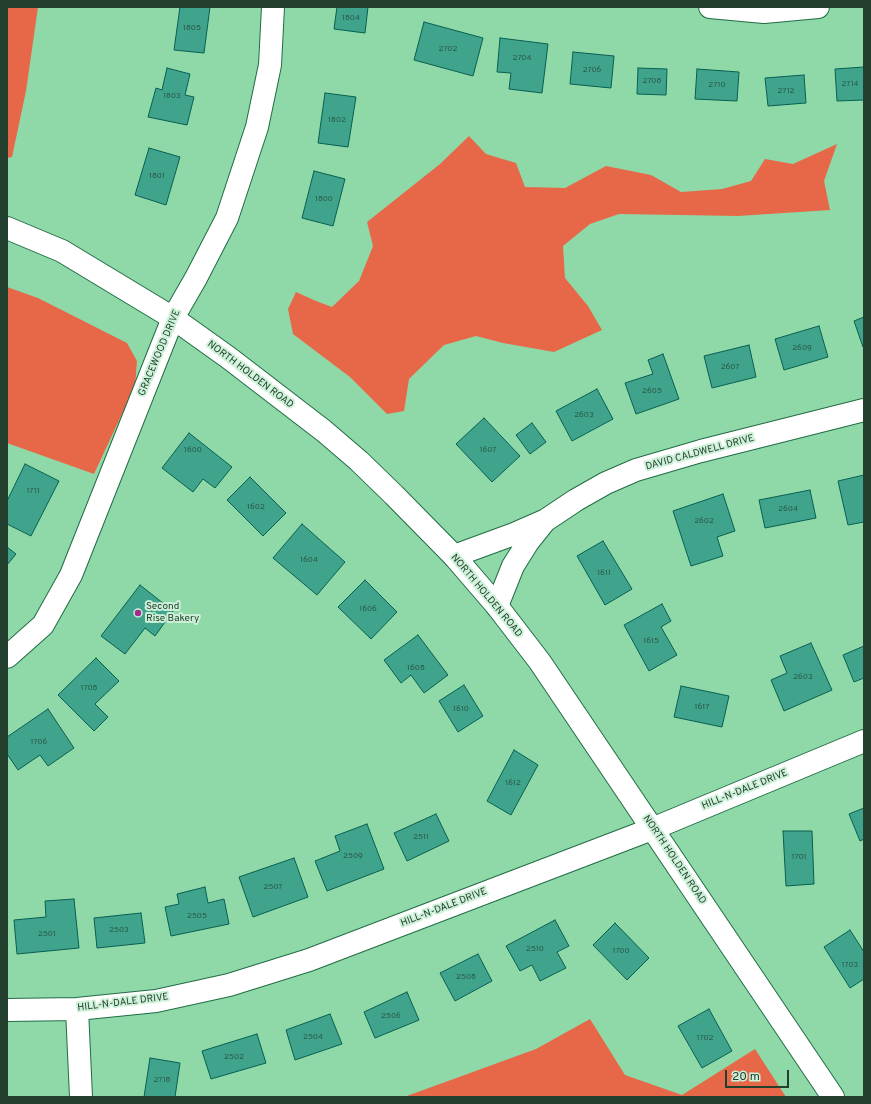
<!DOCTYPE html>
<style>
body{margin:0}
#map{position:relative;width:871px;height:1104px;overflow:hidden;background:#8fd9a9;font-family:Overpass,sans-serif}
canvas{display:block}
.frame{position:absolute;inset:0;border:8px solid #22402d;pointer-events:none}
.scale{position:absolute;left:725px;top:1070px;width:64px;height:18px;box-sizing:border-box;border:2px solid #22402d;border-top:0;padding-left:5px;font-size:12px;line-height:14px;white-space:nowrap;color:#22402d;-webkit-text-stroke:3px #cdf0d8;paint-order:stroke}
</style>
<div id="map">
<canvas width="871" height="1104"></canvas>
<div class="frame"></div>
<div class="scale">20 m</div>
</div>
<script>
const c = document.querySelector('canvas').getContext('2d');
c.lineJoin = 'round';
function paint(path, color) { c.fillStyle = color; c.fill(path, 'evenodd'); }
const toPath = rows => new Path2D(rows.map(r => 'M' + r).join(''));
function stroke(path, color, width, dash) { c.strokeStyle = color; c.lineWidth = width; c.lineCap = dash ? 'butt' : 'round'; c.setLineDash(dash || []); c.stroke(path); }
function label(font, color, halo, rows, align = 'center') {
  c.font = font + ' Overpass,sans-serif'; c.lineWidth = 4; c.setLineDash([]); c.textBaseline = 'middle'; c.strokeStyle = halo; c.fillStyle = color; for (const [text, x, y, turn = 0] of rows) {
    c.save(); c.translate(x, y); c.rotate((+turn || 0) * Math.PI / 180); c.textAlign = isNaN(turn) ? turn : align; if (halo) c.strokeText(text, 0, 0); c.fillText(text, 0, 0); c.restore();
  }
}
const forest = toPath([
 [7,7,38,7,26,91,12,157,7,158],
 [469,136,486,154,516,163,525,187,565,188,606,166,651,175,681,192,722,189,751,181,765,159,793,164,837,144,824,181,830,210,738,216,619,214,590,224,563,246,565,278,588,306,602,330,554,352,503,343,476,336,444,345,409,379,404,411,387,414,350,377,293,334,288,309,296,292,316,301,332,307,359,281,373,246,367,222,440,164],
 [7,287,38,298,127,343,137,361,135,386,94,474,7,443],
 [590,1019,625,1075,682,1095,755,1049,786,1097,404,1097,536,1049]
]);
const building = toPath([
 [180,7,210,7,204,53,174,50,180,7],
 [337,7,368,7,365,33,334,29,337,7],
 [424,22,483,38,473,76,414,60,424,22],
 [500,38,548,44,542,93,509,89,511,73,497,72,500,38],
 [573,52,614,56,611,88,570,84,573,52],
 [864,67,864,100,837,101,835,69,864,67],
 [167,68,190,74,185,95,194,97,187,125,148,117,156,88,162,90,167,68],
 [638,68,667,69,666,95,637,94,638,68],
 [697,69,739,72,737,101,695,99,697,69],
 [804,75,806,103,768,106,765,78,804,75],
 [325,93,356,97,348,147,318,143,325,93],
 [149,148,180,157,166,205,135,195,149,148],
 [314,171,345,179,333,226,302,218,314,171],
 [864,317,864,347,863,347,854,321,864,317],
 [819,326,828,357,784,370,775,339,819,326],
 [749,345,756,377,712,388,704,356,749,345],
 [663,354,679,399,636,414,625,383,653,374,648,360,663,354],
 [597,389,613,419,572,441,556,411,597,389],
 [484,418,520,456,492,482,456,444,484,418],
 [532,423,546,442,530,454,516,435,532,423],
 [189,433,232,467,215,488,203,479,193,492,162,468,189,433],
 [25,464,59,481,31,536,7,524,7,501,25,464],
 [864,475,864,522,848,525,838,481,864,475],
 [250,477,286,513,263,536,227,500,250,477],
 [810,490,816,518,765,528,759,500,810,490],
 [723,494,735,531,717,537,723,556,691,566,673,511,723,494],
 [302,524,345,562,317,595,273,558,302,524],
 [603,541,632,589,605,605,577,556,603,541],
 [7,547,16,554,7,565,7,547],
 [365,580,397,612,371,639,338,607,365,580],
 [140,585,173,611,155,636,145,628,125,654,101,636,140,585],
 [662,604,671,621,661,627,677,655,649,671,624,625,662,604],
 [418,635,448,675,424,693,411,675,401,683,384,660,418,635],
 [811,643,832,690,784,711,771,680,787,673,780,656,811,643],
 [864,646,864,678,854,682,843,655,864,646],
 [96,658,119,681,95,704,108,717,94,731,58,695,96,658],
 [464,685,483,716,458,732,439,701,464,685],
 [681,686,729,696,722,727,674,717,681,686],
 [48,709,74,748,48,766,40,755,18,770,7,754,7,737,48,709],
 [514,750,538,765,511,815,487,801,514,750],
 [864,808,864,839,860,841,849,814,864,808],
 [436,814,449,841,407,861,394,833,436,814],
 [367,824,384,869,327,891,315,861,340,851,335,836,367,824],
 [783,831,812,831,814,884,786,886,783,831],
 [294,858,308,897,253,917,239,877,294,858],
 [205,887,208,903,224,899,229,924,171,936,165,907,179,904,177,894,205,887],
 [74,899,79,948,17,954,14,920,46,917,45,901,74,899],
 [141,913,145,943,97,948,94,918,141,913],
 [555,920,569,946,557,952,566,968,540,981,532,965,520,971,506,946,555,920],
 [615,923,649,958,627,980,593,945,615,923],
 [850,930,864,952,864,979,850,988,824,947,850,930],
 [478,954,492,981,455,1001,440,973,478,954],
 [407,992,419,1020,375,1038,364,1012,407,992],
 [709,1009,732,1051,702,1068,678,1026,709,1009],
 [330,1014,342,1044,295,1060,286,1030,330,1014],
 [257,1034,266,1063,211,1079,202,1051,257,1034],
 [150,1058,180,1063,175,1097,144,1097,150,1058]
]);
const minor = toPath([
 [710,7,764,12,818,7],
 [454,556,514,534,546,520,576,500,606,483,636,470,701,451,864,410],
 [497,606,513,566,528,542,544,522],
 [7,657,43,625,71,575,173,318,196,278,227,218,257,127,270,65,273,7],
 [77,1009,81,1097],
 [7,1010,77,1009,156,1001,229,985,309,960,652,829,864,741]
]);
const secondary = toPath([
 [7,228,62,251,173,318,229,358,324,431,359,461,394,495,454,556,497,606,540,662,833,1097]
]);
const markers = [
 [138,613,4,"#9e2e8c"]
];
const numberNames = [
 ["1804",351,18],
 ["1805",192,28],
 ["2702",448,49],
 ["2704",522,58],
 ["2706",592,70],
 ["2708",652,81],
 ["2714",850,84],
 ["2710",717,85],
 ["2712",786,91],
 ["1803",172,96],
 ["1802",337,120],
 ["1801",157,176],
 ["1800",324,199],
 ["2609",802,348],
 ["2607",730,367],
 ["2605",652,391],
 ["2603",584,415],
 ["1600",193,450],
 ["1607",488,450],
 ["1711",33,491],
 ["1602",256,507],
 ["2604",788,509],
 ["2602",704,521],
 ["1604",309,560],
 ["1611",604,573],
 ["1606",368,609],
 ["1615",651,641],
 ["1608",416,668],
 ["2603",803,677],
 ["1708",89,688],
 ["1617",702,707],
 ["1610",461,709],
 ["1706",39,742],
 ["1612",513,783],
 ["2511",421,837],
 ["2509",353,856],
 ["1701",799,857],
 ["2507",273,887],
 ["2505",197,916],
 ["2503",119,930],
 ["2501",47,934],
 ["2510",535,949],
 ["1700",621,951],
 ["1703",850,965],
 ["2508",466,977],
 ["2506",391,1016],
 ["2504",313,1037],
 ["1702",705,1038],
 ["2502",234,1057],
 ["2718",162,1080]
];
const streetNames = [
 ["GRACEWOOD DRIVE",160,353,-67],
 ["NORTH HOLDEN ROAD",250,375,37],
 ["DAVID CALDWELL DRIVE",700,453,-15],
 ["NORTH HOLDEN ROAD",486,596,50],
 ["HILL-N-DALE DRIVE",745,790,-22],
 ["NORTH HOLDEN ROAD",674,860,56],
 ["HILL-N-DALE DRIVE",444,908,-21],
 ["HILL-N-DALE DRIVE",123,1003,-7]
];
const poiNames = [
 ["Second",146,607],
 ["Rise Bakery",146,619]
];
paint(forest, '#e76848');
paint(building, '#40a48d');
stroke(building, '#075f4f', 1);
stroke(minor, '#216c43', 24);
stroke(secondary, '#216c43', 24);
stroke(minor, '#fff', 22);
stroke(secondary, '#fff', 22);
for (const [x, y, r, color] of markers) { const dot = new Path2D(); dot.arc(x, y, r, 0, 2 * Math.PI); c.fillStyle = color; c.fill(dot); stroke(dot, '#cdf0d8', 1.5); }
label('8px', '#2a5945', null, numberNames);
label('10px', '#22402d', '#cdf0d8', streetNames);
label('10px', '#22402d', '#cdf0d8', poiNames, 'left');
</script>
